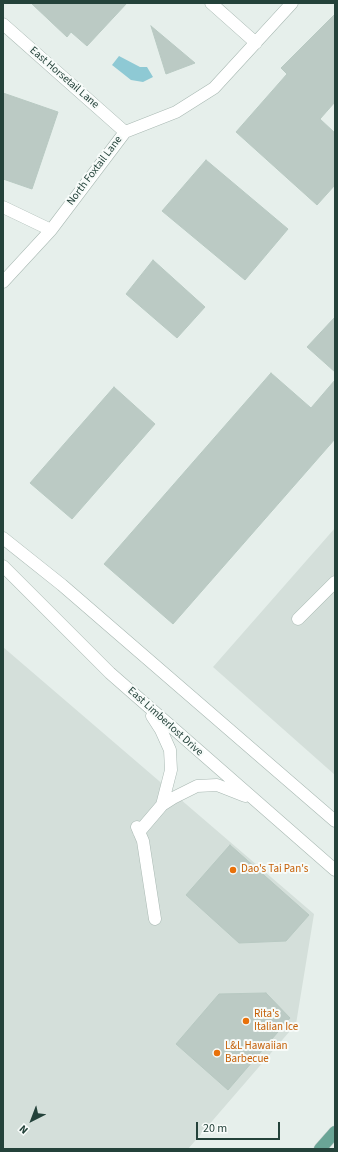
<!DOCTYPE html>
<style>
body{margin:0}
#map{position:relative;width:338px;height:1152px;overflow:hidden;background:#e6efeb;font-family:"Source Sans 3",sans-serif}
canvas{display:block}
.frame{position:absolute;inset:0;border:4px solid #24423a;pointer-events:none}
.north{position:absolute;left:12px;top:1100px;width:40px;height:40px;-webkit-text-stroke:3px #f7fbf9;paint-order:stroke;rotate:222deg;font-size:11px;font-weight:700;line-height:16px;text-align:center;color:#24423a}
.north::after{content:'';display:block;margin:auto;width:14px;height:18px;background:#24423a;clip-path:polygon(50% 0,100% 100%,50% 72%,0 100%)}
.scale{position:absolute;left:196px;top:1122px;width:84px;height:18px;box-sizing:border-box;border:2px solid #24423a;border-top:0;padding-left:5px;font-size:12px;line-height:14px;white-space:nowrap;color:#24423a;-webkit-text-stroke:3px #f7fbf9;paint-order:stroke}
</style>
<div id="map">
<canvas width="338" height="1152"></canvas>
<div class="frame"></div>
<div class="north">N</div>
<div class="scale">20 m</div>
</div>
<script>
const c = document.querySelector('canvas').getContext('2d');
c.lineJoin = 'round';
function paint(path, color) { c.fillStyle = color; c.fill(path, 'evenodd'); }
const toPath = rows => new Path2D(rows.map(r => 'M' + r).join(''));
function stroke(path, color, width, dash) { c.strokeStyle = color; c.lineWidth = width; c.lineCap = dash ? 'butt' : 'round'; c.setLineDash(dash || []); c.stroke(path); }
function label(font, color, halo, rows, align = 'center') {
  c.font = font + ' "Source Sans 3",sans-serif'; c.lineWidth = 4; c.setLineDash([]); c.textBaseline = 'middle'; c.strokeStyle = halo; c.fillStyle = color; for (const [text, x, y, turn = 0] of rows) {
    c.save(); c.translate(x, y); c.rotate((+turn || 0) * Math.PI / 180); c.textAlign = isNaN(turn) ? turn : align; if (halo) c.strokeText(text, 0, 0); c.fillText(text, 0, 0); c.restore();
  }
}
const built = toPath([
 [335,528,335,775,213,667],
 [3,647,314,914,296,1024,188,1149,3,1149]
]);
const water = toPath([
 [119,56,140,67,147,67,153,77,143,82,131,80,112,65]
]);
const building = toPath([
 [31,3,127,3,87,46,71,32,67,37,31,3],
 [335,14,335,102,320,119,335,133,335,185,317,205,236,132,287,74,281,68,335,14],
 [151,26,195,63,166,74,151,26],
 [3,93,58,112,32,189,3,179,3,93],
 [206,160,288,229,245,280,162,211,206,160],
 [153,260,205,307,177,338,126,294,153,260],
 [335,317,335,372,307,347,335,317],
 [271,373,311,408,335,380,335,439,173,624,104,564,271,373],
 [114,387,155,424,72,519,30,483,114,387],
 [230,845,309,915,286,941,239,943,186,895,230,845],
 [266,993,290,1018,228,1090,176,1044,219,994,266,993]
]);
const minor = toPath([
 [211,3,256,43],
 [3,24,125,132],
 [3,207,51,230],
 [3,282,51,230,125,132,176,112,214,88,292,3],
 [3,538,62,585,335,821],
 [3,566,110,673,335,870],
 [298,619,335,582],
 [152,716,161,730,170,750,171,770,162,805],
 [137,827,143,841,155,919],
 [139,832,162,805,173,798,197,786,217,785,245,796]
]);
const major = toPath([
 [320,1149,335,1132]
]);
const markers = [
 [233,870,4,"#e8710a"],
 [246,1021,4,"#e8710a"],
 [217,1053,4,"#e8710a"]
];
const streetNames = [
 ["East Horsetail Lane",64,78,41],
 ["North Foxtail Lane",95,171,-53],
 ["East Limberlost Drive",165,722,42]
];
const foodNames = [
 ["Dao's Tai Pan's",241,870],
 ["Rita's",254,1015],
 ["Italian Ice",254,1028],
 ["L&L Hawaiian",225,1047],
 ["Barbecue",225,1060]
];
paint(built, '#d4dfda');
paint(water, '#8ec9d4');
paint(building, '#bbcac4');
stroke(building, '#b8c9c2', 1);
stroke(minor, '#a8b8b2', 13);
stroke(major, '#c2cac8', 13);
stroke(minor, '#fff', 12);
stroke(major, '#6aa596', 12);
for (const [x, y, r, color] of markers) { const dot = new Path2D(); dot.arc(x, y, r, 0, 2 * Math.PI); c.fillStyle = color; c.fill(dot); stroke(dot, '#f7fbf9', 1.5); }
label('11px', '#24423a', '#f7fbf9', streetNames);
label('11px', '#c56008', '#f7fbf9', foodNames, 'left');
</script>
